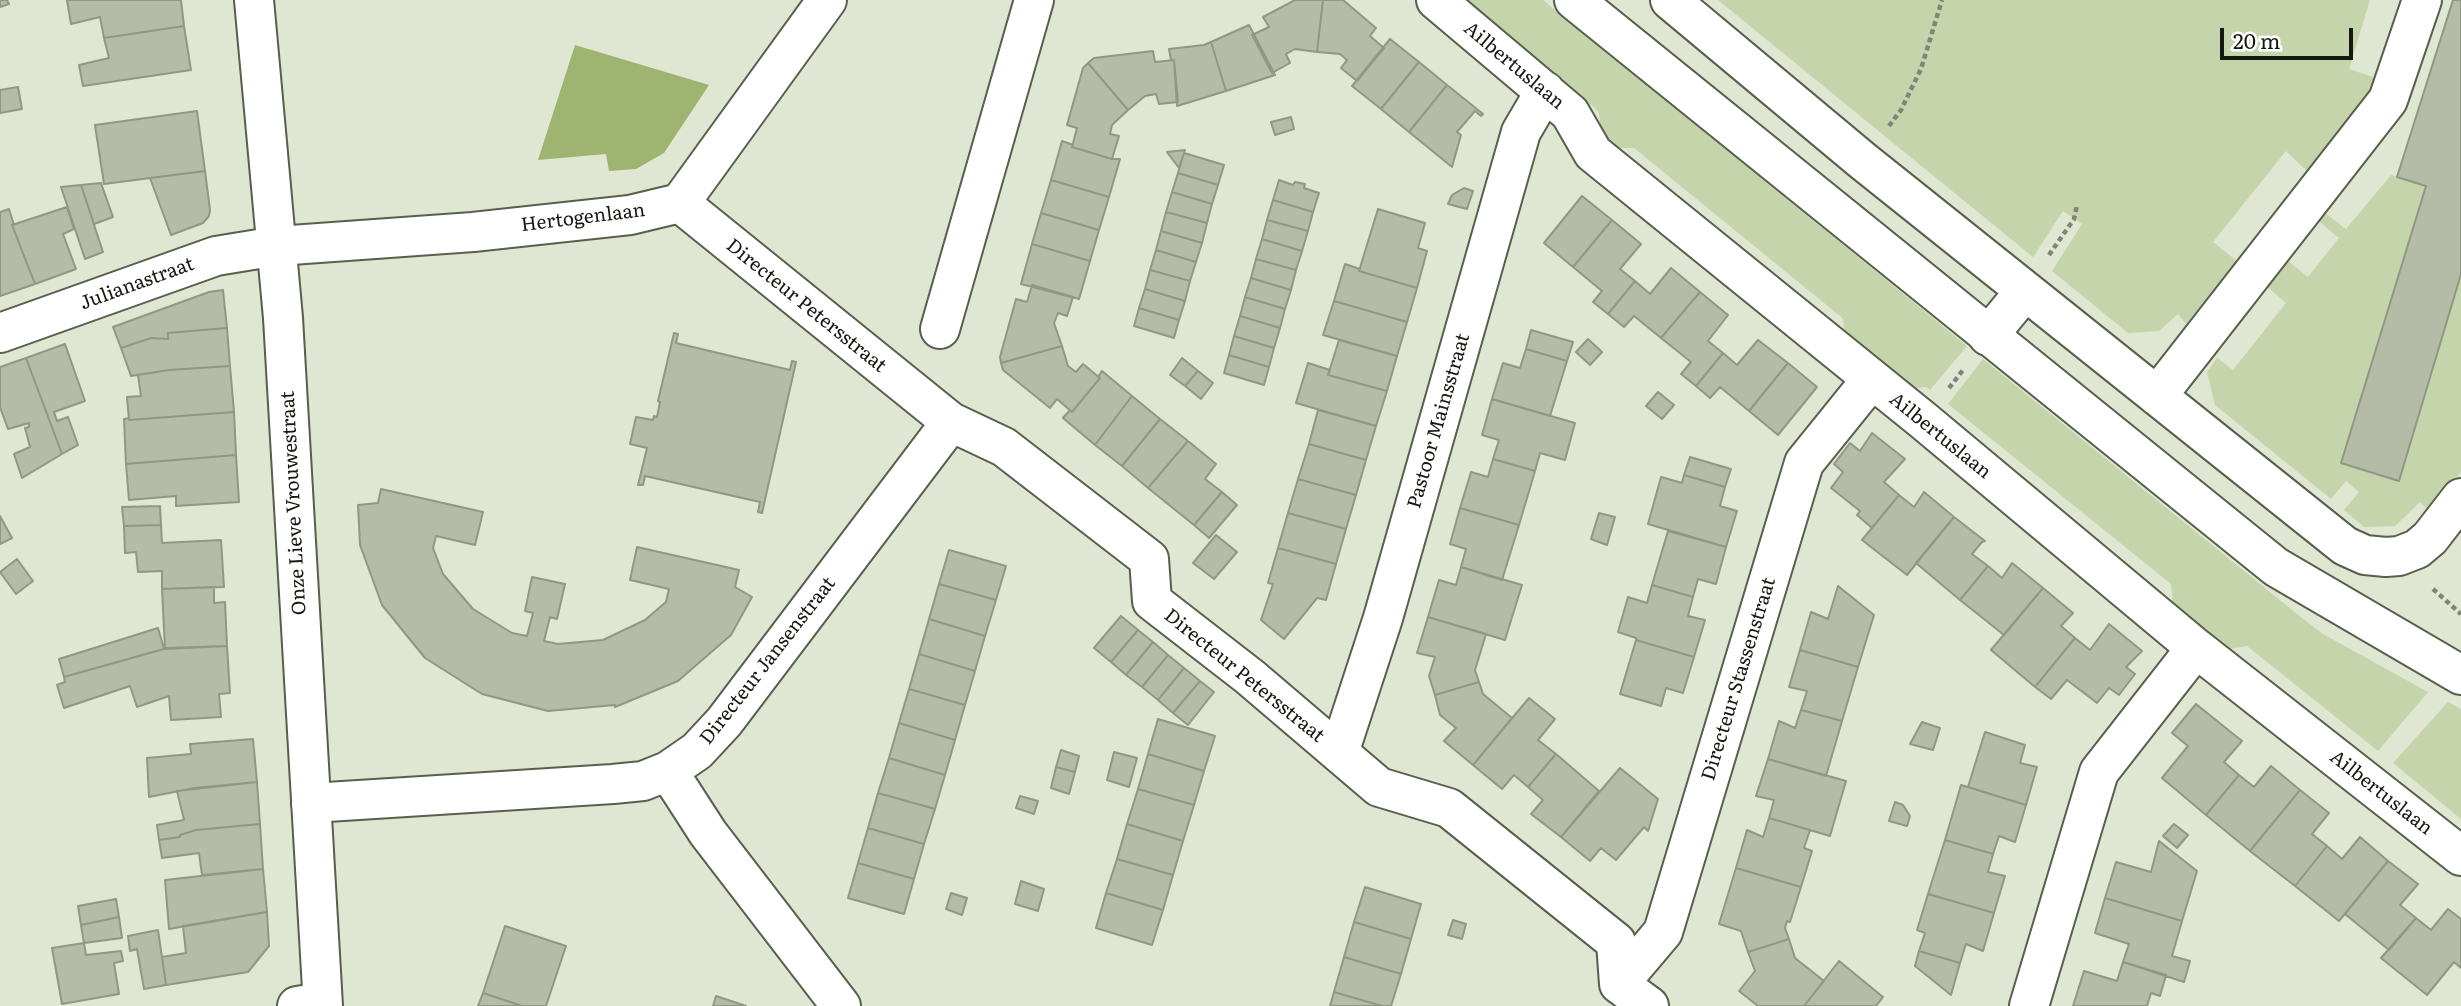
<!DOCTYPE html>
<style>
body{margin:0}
#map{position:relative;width:2461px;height:1006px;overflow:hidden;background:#dfe6d2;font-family:Literata,serif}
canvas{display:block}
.scale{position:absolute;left:2220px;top:28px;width:133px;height:32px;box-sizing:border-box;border:4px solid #161912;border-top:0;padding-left:9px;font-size:21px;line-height:24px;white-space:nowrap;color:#161912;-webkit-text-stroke:5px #fff;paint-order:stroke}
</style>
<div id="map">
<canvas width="2461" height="1006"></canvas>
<div class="scale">20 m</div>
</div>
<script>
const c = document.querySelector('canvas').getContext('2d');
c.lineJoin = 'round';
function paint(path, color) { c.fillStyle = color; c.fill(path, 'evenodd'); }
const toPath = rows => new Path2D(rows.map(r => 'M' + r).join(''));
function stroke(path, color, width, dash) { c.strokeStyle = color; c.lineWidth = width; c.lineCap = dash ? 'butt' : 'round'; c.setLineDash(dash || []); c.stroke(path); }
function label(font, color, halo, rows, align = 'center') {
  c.font = font + ' Literata,serif'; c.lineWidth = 5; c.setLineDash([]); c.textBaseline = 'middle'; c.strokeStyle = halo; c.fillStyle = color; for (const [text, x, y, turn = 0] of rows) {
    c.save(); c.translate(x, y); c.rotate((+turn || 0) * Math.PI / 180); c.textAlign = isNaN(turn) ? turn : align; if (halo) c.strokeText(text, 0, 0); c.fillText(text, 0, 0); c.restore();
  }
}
const green = toPath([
 [1461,0,1543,0,1967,346,1930,390,1926,387,1910,389,1845,335,1843,319,1840,316,1634,148,1616,148,1602,137,1599,113,1595,108],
 [1718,0,2370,0,2349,69,2379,79,2376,90,2308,172,2286,151,2213,242,2237,261,2186,324,2178,314,2159,331,2128,333,2052,271,2082,224,2063,211,2033,257],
 [2391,175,2426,186,2342,463,2399,481,2461,274,2461,472,2430,512,2420,502,2395,526,2364,527,2344,510,2359,492,2346,481,2331,499,2215,405,2207,372,2217,358,2233,370,2286,303,2262,282,2283,257,2308,277,2339,238,2315,218,2321,210,2346,229],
 [1983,359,2297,614,2323,634,2428,692,2378,751,2247,646,2230,649,2173,603,2171,584,1948,404],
 [2448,702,2461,709,2461,819,2393,763]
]);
const forest = toPath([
 [575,45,709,85,664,153,636,169,609,171,606,154,538,160]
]);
const building = toPath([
 [0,0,7,0,9,4,0,7,0,0],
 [67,0,181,0,184,26,104,38,100,17,71,24,67,0],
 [1295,0,1323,0,1317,52,1295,49,1286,54,1290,63,1272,73,1252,35,1269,27,1263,17,1295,0],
 [1323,0,1343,0,1376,28,1370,36,1384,48,1357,81,1341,68,1347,60,1340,54,1317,52,1323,0],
 [2453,0,2461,0,2461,274,2399,481,2341,463,2426,186,2397,177,2453,0],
 [1249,25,1275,75,1226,91,1211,42,1249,25],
 [184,26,191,70,83,86,79,65,109,58,104,38,184,26],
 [1390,39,1419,62,1381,109,1352,86,1390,39],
 [1211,42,1226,91,1177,106,1174,60,1171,60,1169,49,1204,45,1211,42],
 [1153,51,1155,62,1174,60,1178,102,1159,104,1156,94,1145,96,1128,110,1088,63,1094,58,1153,51],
 [1419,62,1447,85,1409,132,1381,109,1419,62],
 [1088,63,1128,110,1112,125,1110,134,1119,136,1112,159,1072,147,1077,128,1067,125,1083,68,1088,63],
 [1447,85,1483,114,1481,116,1475,111,1457,132,1461,135,1452,167,1409,132,1447,85],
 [18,87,22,109,0,113,0,90,18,87],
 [197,111,205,171,104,184,95,125,197,111],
 [1291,117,1294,129,1275,135,1271,122,1291,117],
 [1062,141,1073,145,1072,147,1112,159,1120,159,1109,197,1051,180,1062,141],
 [1185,150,1179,168,1167,152,1185,150],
 [1184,153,1224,165,1218,185,1178,173,1184,153],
 [205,171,210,210,209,216,203,223,171,235,150,178,205,171],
 [1178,173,1218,185,1212,204,1172,192,1178,173],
 [1051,180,1109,197,1099,230,1041,213,1051,180],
 [1279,180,1293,185,1295,182,1305,184,1304,188,1319,193,1313,212,1273,200,1279,180],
 [101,183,113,217,94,224,81,185,101,183],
 [81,185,103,252,85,259,61,187,81,185],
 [1464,188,1473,191,1467,209,1448,204,1452,195,1464,188],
 [1172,192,1212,204,1207,223,1166,212,1172,192],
 [1582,196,1612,220,1573,267,1544,243,1582,196],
 [1273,200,1313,212,1308,231,1267,220,1273,200],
 [67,207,74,229,63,234,76,269,35,284,12,225,67,207],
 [9,209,14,225,12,225,35,284,0,296,0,212,9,209],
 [1378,209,1425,223,1418,248,1427,251,1417,288,1359,271,1378,209],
 [1166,212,1207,223,1202,243,1161,231,1166,212],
 [1041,213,1099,230,1090,261,1032,244,1041,213],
 [1267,220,1308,231,1302,251,1262,239,1267,220],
 [1612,220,1641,244,1620,269,1635,281,1608,314,1593,302,1602,291,1573,267,1612,220],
 [1161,231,1202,243,1196,262,1156,250,1161,231],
 [1262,239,1302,251,1296,270,1256,259,1262,239],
 [1032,244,1090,261,1079,299,1021,284,1032,244],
 [1156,250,1196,262,1190,281,1150,270,1156,250],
 [1256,259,1296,270,1291,290,1251,278,1256,259],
 [1345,264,1360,269,1359,271,1417,288,1407,322,1334,301,1345,264],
 [1671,268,1700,292,1661,338,1634,316,1624,327,1608,314,1635,281,1650,294,1671,268],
 [1150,270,1190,281,1185,301,1145,289,1150,270],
 [1251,278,1291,290,1285,309,1245,297,1251,278],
 [1032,285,1073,297,1067,316,1058,313,1054,323,1062,346,1001,363,1000,357,1016,299,1027,302,1032,285],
 [1145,289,1185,301,1179,320,1139,308,1145,289],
 [223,290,227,328,168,333,168,339,151,338,121,348,113,327,209,292,223,290],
 [1700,292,1728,315,1708,341,1723,353,1696,386,1681,374,1691,362,1661,338,1700,292],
 [1245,297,1285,309,1280,328,1240,316,1245,297],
 [1334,301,1407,322,1397,356,1323,335,1334,301],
 [1139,308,1179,320,1174,338,1134,326,1139,308],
 [1240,316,1280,328,1274,348,1234,336,1240,316],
 [227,328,230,366,169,370,131,376,121,348,151,338,168,339,168,333,227,328],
 [1531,330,1573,342,1567,361,1526,349,1531,330],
 [674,333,678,334,676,343,790,370,792,361,796,362,762,513,758,512,760,502,645,476,643,485,638,485,647,448,630,444,636,417,653,420,654,416,657,417,660,402,658,401,674,333],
 [1234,336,1274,348,1269,367,1229,355,1234,336],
 [1588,339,1602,352,1590,365,1576,352,1588,339],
 [1339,340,1397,356,1387,391,1328,375,1339,340],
 [1758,340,1788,363,1749,411,1720,387,1710,398,1696,386,1723,353,1737,365,1758,340],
 [65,344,85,401,54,412,57,421,68,417,78,445,62,454,26,358,65,344],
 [1062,346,1068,366,1076,372,1083,364,1100,378,1072,412,1057,399,1050,408,1003,370,1001,363,1062,346],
 [1526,349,1567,361,1550,416,1492,399,1503,363,1520,368,1526,349],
 [1229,355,1269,367,1264,385,1224,373,1229,355],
 [26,358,62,454,22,478,14,454,30,447,25,428,29,427,29,423,8,429,0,407,0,367,26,358],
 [1182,358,1198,371,1185,386,1170,375,1182,358],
 [1308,363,1330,370,1328,375,1387,391,1376,426,1296,403,1308,363],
 [1788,363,1817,387,1778,435,1749,411,1788,363],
 [230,366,234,412,129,420,127,397,141,396,138,375,169,370,230,366],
 [1102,371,1132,396,1095,445,1063,418,1070,410,1072,412,1100,378,1098,377,1102,371],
 [1198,371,1213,383,1201,399,1185,386,1198,371],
 [1658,392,1674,405,1662,419,1646,406,1658,392],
 [1132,396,1160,419,1122,466,1095,445,1132,396],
 [1492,399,1575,423,1565,460,1540,453,1535,471,1493,459,1499,440,1482,435,1492,399],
 [1318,410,1376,426,1366,460,1309,444,1318,410],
 [234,412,236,455,126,464,124,419,129,418,129,420,234,412],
 [1160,419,1188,441,1148,488,1122,466,1160,419],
 [1872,433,1905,459,1884,482,1899,495,1872,528,1857,515,1860,511,1831,488,1843,472,1834,464,1850,443,1860,451,1872,433],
 [1188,441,1216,464,1205,479,1222,492,1194,525,1148,488,1188,441],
 [1309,444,1366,460,1356,495,1298,479,1309,444],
 [236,455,239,502,176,506,176,496,129,500,126,464,236,455],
 [1690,457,1731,469,1725,487,1684,475,1690,457],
 [1493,459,1535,471,1519,525,1460,508,1471,472,1488,477,1493,459],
 [1684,475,1725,487,1720,506,1737,511,1726,547,1648,524,1661,477,1682,483,1684,475],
 [1298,479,1356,495,1346,529,1288,513,1298,479],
 [381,489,483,512,475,545,436,536,433,548,443,574,473,609,512,633,527,636,533,613,525,611,532,577,565,584,557,619,550,617,544,641,558,644,603,640,645,620,666,602,669,589,630,580,637,547,739,570,735,587,752,597,731,635,678,681,615,707,615,705,548,711,482,694,425,658,382,605,360,545,358,505,378,503,381,489],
 [1222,492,1237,505,1209,538,1194,525,1222,492],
 [1924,492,1954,517,1907,575,1862,540,1899,495,1914,507,1924,492],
 [160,506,161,525,124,526,122,507,160,506],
 [1460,508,1519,525,1502,580,1461,567,1466,549,1450,544,1460,508],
 [1288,513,1346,529,1336,564,1278,548,1288,513],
 [1599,513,1615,517,1607,545,1591,539,1599,513],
 [0,516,12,538,0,544,0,516],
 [1954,517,1985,541,1982,542,1972,554,1988,566,1960,600,1916,563,1954,517],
 [161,525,162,543,221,540,224,587,162,589,162,571,138,572,136,552,125,553,124,526,161,525],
 [1668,531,1726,547,1716,584,1698,579,1693,597,1652,585,1668,531],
 [1216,535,1237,552,1214,579,1193,563,1216,535],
 [1278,548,1336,564,1326,600,1317,598,1284,639,1261,620,1273,584,1268,583,1278,548],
 [949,550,1006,566,996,600,939,584,949,550],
 [17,559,33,581,16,594,0,572,17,559],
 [2012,563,2043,588,2004,635,1960,600,1988,566,2002,578,2012,563],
 [1461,567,1522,585,1505,640,1428,617,1439,580,1456,585,1461,567],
 [939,584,996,600,985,636,929,619,939,584],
 [1652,585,1693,597,1688,616,1705,620,1694,657,1636,640,1636,638,1618,632,1628,597,1647,603,1652,585],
 [1838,586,1874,615,1858,667,1800,650,1811,612,1828,619,1838,586],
 [214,587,214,603,225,602,227,646,165,649,162,589,214,587],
 [2043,588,2073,613,2061,626,2075,638,2035,687,1991,650,2043,588],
 [1121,616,1138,630,1111,662,1094,648,1121,616],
 [1428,617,1486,634,1475,670,1479,682,1435,695,1429,676,1435,657,1417,653,1428,617],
 [929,619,985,636,975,671,919,654,929,619],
 [2109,624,2142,651,2126,667,2135,674,2119,695,2109,688,2097,703,2067,680,2051,699,2035,687,2075,638,2090,650,2109,624],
 [158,628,164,649,64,677,59,659,158,628],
 [1138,630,1153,642,1126,675,1111,662,1138,630],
 [1636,640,1694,657,1683,693,1666,688,1661,706,1620,694,1636,640],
 [1153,642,1168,655,1142,687,1126,675,1153,642],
 [227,646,230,693,219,694,221,717,171,720,169,696,137,707,130,686,64,708,57,685,65,682,64,677,167,648,227,646],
 [1800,650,1858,667,1842,721,1801,710,1807,691,1789,687,1800,650],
 [919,654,975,671,965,705,909,689,919,654],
 [1168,655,1184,668,1158,700,1142,687,1168,655],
 [1184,668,1200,681,1173,713,1158,700,1184,668],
 [1200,681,1214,692,1188,725,1173,713,1200,681],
 [1479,682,1483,694,1512,718,1473,765,1444,741,1456,728,1440,715,1435,695,1479,682],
 [909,689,965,705,955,740,899,723,909,689],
 [1529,698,1555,719,1538,740,1556,754,1528,787,1514,775,1502,789,1473,765,1529,698],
 [2196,704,2242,741,2224,762,2239,775,2206,815,2162,778,2188,746,2172,733,2196,704],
 [1801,710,1842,721,1826,776,1768,759,1779,721,1795,728,1801,710],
 [1158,719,1215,736,1204,771,1148,754,1158,719],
 [1922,722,1940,728,1933,750,1910,744,1922,722],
 [899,723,955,740,945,775,889,758,899,723],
 [1985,732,2025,745,2020,763,2037,767,2026,805,1968,787,1985,732],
 [253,739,257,782,194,788,149,797,147,758,191,754,190,744,253,739],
 [1061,750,1079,756,1075,772,1056,767,1061,750],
 [1114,752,1137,758,1129,787,1107,780,1114,752],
 [1148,754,1204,771,1194,805,1138,789,1148,754],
 [1556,754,1599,791,1561,837,1531,814,1543,800,1528,787,1556,754],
 [889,758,945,775,935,809,878,793,889,758],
 [1768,759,1846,781,1830,836,1769,818,1774,800,1756,796,1768,759],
 [2271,766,2300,790,2250,851,2206,815,2239,775,2254,787,2271,766],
 [1056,767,1075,772,1069,794,1051,788,1056,767],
 [1620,768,1658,799,1648,831,1644,827,1616,860,1601,848,1590,861,1561,837,1620,768],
 [257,782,260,824,196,830,180,835,180,837,159,840,157,825,184,820,177,791,257,782],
 [1961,785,2026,805,2015,842,1999,836,1993,854,1945,840,1961,785],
 [1138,789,1194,805,1183,841,1127,824,1138,789],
 [2300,790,2329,813,2312,834,2327,846,2295,886,2250,851,2300,790],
 [878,793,935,809,924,844,868,828,878,793],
 [1020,796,1038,801,1034,814,1016,808,1020,796],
 [1895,802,1903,805,1910,816,1907,826,1889,821,1895,802],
 [1769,818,1810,830,1804,848,1812,851,1801,887,1736,868,1747,830,1763,837,1769,818],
 [260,824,263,869,202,875,199,853,162,858,159,840,180,837,180,835,196,830,260,824],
 [1127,824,1183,841,1173,875,1117,859,1127,824],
 [2174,824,2188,835,2177,848,2163,836,2174,824],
 [868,828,924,844,914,879,858,863,868,828],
 [2360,837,2388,861,2339,921,2295,886,2327,846,2342,859,2360,837],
 [1945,840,1993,854,1988,872,2005,876,1994,913,1928,894,1945,840],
 [2159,841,2197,871,2182,921,2105,898,2116,862,2151,872,2159,841],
 [1117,859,1173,875,1163,910,1106,893,1117,859],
 [2388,861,2418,884,2400,905,2416,918,2389,950,2345,914,2388,861],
 [858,863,914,879,904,914,848,898,858,863],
 [1736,868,1801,887,1790,922,1787,921,1785,928,1789,939,1748,952,1741,931,1719,924,1736,868],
 [263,869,267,912,169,929,165,880,263,869],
 [1021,881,1044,889,1038,911,1015,904,1021,881],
 [1365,887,1421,904,1411,939,1354,922,1365,887],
 [951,893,967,898,962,915,946,909,951,893],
 [1106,893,1163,910,1152,945,1096,928,1106,893],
 [1928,894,1994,913,1983,951,1966,944,1960,963,1919,951,1925,933,1917,930,1928,894],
 [2105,898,2182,921,2172,956,2190,961,2184,982,2123,962,2129,944,2095,933,2105,898],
 [116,899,119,917,81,925,78,906,116,899],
 [2448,909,2461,919,2461,968,2454,962,2427,995,2381,958,2416,918,2431,930,2448,909],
 [267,912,269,946,248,972,166,985,162,957,186,953,183,926,267,912],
 [119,917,122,938,84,943,81,925,119,917],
 [1453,920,1466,924,1462,939,1448,935,1453,920],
 [1354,922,1411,939,1401,974,1344,957,1354,922],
 [505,926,566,946,546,1006,522,1006,483,993,505,926],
 [158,930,166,985,144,989,137,949,130,951,128,936,158,930],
 [1789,939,1795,958,1824,981,1804,1006,1758,1006,1739,991,1755,971,1748,952,1789,939],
 [84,943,86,955,121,951,123,961,114,963,119,994,62,1004,52,948,84,943],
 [1919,951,1960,963,1951,995,1915,966,1919,951],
 [1344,957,1401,974,1391,1006,1382,1006,1334,992,1344,957],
 [1839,961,1883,997,1876,1006,1804,1006,1839,961],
 [2123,962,2166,975,2160,996,2151,993,2147,1006,2073,1006,2084,971,2117,981,2123,962],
 [1334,992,1382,1006,1330,1006,1334,992],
 [483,993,522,1006,478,1006,483,993],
 [716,996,746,1006,713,1006,716,996]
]);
const path = toPath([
 [1889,126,1901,110,1921,69,1942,0],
 [2049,255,2074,219,2077,205],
 [1949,388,1963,370],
 [2433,589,2461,614]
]);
const street = toPath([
 [1436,0,1570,113,1593,153,1924,421,2196,648,2461,856],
 [1670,0,1863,161,2345,546,2365,555,2386,557,2399,556,2417,549,2430,538,2461,498],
 [680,203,951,422,1004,447,1149,559,1152,601,1250,677,1379,787,1449,808,1616,942,1619,984,1649,1006],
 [940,329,1034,0],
 [0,333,216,256,277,246,473,232,630,215,680,203,827,0],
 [1988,336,2025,291],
 [2157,396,2388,100,2422,0],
 [1339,753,1383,618,1521,132,1545,91],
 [668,771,708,833,841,1006],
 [311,803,613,784,643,781,668,771,697,751,724,722,951,422],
 [1619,984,1663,932,1804,463,1871,380],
 [297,1006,322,1002],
 [2029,1006,2099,772,2196,648]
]);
const secondary = toPath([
 [254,0,283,318,323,1006],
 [1574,0,2276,567,2461,675]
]);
const streetNames = [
 ["Ailbertuslaan",1514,66,40],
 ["Hertogenlaan",583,218,-7],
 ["Julianastraat",137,284,-20],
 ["Directeur Petersstraat",806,306,39],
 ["Pastoor Mainsstraat",1439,421,-74],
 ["Ailbertuslaan",1940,436,39],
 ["Onze Lieve Vrouwestraat",294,503,-93],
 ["Directeur Jansenstraat",768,661,-52],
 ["Directeur Petersstraat",1244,676,39],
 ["Directeur Stassenstraat",1739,679,-73],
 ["Ailbertuslaan",2381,793,38]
];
paint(green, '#c5d4aa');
paint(forest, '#9eb470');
paint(building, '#b4bca8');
stroke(building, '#909784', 2);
stroke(street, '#585f4d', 42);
stroke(secondary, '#585f4d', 42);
stroke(path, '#808577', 4.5, [5, 3.5]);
stroke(street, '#fff', 38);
stroke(secondary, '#fff', 38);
label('19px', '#161912', '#fff', streetNames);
</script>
